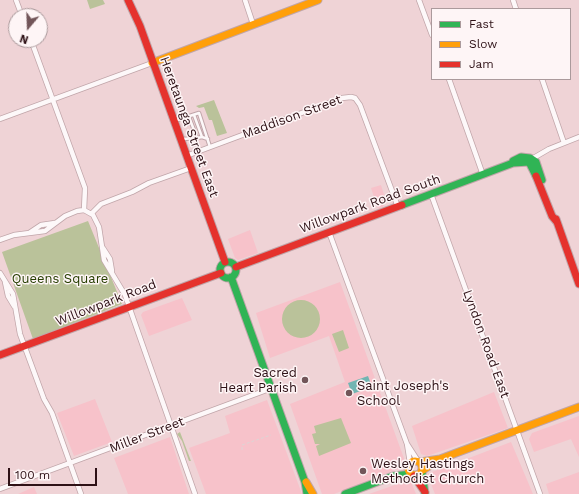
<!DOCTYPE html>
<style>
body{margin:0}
#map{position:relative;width:579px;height:494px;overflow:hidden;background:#efd3d6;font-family:"Work Sans",sans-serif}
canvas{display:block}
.legend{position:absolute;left:431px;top:8px;width:140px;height:72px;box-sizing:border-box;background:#fef5f6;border:1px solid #ab9a9c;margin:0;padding:5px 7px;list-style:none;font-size:12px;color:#2e1116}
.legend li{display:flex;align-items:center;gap:8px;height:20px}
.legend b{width:20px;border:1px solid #ab9a9c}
.north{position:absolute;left:8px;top:8px;width:40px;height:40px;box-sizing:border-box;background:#fef5f6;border:1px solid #ab9a9c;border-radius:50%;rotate:199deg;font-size:11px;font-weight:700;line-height:16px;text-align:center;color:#2e1116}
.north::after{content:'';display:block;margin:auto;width:14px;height:18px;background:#725559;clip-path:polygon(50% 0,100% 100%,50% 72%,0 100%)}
.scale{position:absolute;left:8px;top:468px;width:89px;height:18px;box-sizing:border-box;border:2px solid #2e1116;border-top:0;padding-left:5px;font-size:12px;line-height:14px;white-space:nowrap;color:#2e1116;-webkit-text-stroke:3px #fef5f6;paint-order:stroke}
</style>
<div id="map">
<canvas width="579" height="494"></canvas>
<ul class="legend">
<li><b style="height:5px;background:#30b455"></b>Fast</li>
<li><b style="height:5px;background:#ff9f0a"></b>Slow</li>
<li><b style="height:5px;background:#e5322d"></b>Jam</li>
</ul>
<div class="north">N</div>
<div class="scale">100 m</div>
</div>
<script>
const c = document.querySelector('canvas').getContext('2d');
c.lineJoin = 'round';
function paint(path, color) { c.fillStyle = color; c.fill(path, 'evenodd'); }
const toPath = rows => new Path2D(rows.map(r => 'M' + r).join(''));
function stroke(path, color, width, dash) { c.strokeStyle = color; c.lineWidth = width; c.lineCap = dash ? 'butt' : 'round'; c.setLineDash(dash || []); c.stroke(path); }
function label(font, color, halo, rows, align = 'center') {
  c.font = font + ' "Work Sans",sans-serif'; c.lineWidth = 3; c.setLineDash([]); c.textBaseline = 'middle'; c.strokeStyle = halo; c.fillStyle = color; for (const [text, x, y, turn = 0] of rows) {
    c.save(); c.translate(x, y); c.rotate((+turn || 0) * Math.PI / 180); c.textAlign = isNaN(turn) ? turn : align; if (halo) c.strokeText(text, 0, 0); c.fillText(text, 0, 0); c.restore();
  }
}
const built = toPath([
 [381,185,386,201,383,207,378,209,371,188],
 [250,230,258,253,238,260,235,258,228,239],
 [340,282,406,464,405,466,334,494,322,494,290,404,345,382,329,336,270,358,256,313],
 [182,298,192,320,149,336,141,315,143,312],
 [494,392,508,428,427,456,421,454,412,426],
 [95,399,112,442,74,456,57,413],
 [267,400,302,494,206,494,189,448,230,433,225,416],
 [579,416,579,457,571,439,534,452,529,439,532,433],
 [170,437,189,494,128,494,114,458],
 [511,442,533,494,435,494,427,474],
 [579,472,579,494,549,494,546,484],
 [409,480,411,482,416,494,369,494],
 [34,487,37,494,18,494]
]);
const green = toPath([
 [87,0,103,0,105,4,90,9],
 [214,100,227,133,217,136,212,120,209,120,204,107,199,108,196,106],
 [88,221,122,304,33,339,2,252],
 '282 319a19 19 0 1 1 38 0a19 19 0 1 1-38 0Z',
 [343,330,349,348,339,352,332,334],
 [341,418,351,443,319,456,316,446,320,444,315,444,312,434,316,433,314,426],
 [180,432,191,461,189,461,182,441,177,434]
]);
const water = toPath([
 [368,376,372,387,352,394,348,383]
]);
const path = toPath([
 [242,450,242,445,271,435]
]);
const lane = toPath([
 [194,115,202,137,208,139],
 [189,117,197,138,202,137],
 [174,121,199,113,210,147],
 [183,139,197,138]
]);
const street = toPath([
 [16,0,22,16],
 [245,0,253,24],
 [419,0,432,35],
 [513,0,516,9],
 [31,40,85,188,84,210],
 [449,79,483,175],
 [542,79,564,143],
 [0,119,152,63],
 [186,156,342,98,351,97,355,98,360,105,398,207],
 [530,160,549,149,579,137],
 [431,194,540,494],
 [92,213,101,204,132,192,149,183,191,168],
 [329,232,407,444,410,463],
 [29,233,41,225,55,223],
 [0,240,14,235,45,231,65,216,77,211,84,210,93,215,99,227,104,260,125,295,195,494],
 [103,248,110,259,112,271],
 [0,273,13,294,20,334,44,399,52,413,81,494],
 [5,282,8,296,14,306],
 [407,444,418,461],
 [0,489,272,388]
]);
const fast = toPath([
 [513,161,521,157,530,158,536,162,542,180],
 [402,205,513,163,529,162,536,176],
 '220 270a8 8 0 1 1 16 0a8 8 0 1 1-16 0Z',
 [231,277,305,482,307,494],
 [422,472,425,494],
 [345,494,393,476,411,474]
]);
const slow = toPath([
 [152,63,318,0],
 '408 468a7 7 0 1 1 14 0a7 7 0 1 1-14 0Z',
 [420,462,440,459,579,407],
 [423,470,440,459],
 [306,482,313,494]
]);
const jam = toPath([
 [128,0,140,26,225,262],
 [536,176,552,216,557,222],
 [556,219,579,284],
 [236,267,402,205],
 [0,355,221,273],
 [414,476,425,492]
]);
const markers = [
 [305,380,4,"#725559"],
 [349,393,4,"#725559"],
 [363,471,4,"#725559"]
];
const streetNames = [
 ["Maddison Street",292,117,-20],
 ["Heretaunga Street East",189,127,70],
 ["Willowpark Road South",370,204,-20],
 ["Willowpark Road",106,303,-21],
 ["Lyndon Road East",486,344,70],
 ["Miller Street",147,435,-21]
];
const parkNames = [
 ["Queens Square",60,279]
];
const poiNames = [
 ["Sacred",297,373,"right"],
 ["Heart Parish",297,388,"right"],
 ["Saint Joseph's",357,386],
 ["School",357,401],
 ["Wesley Hastings",371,464],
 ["Methodist Church",371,479]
];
paint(built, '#f7c2ca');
paint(green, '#bac29a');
paint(water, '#72b5b2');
stroke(lane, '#c0a5a9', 4.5);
stroke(street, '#c0a5a9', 6);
stroke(fast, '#c0a5a9', 9);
stroke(slow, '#c0a5a9', 9);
stroke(jam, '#c0a5a9', 9);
stroke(path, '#ddd5d5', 1, [3, 2]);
stroke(lane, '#fdf8f9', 2.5);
stroke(street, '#fdf8f9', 4.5);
stroke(fast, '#30b455', 7);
stroke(slow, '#ff9f0a', 7);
stroke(jam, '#e5322d', 7);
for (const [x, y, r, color] of markers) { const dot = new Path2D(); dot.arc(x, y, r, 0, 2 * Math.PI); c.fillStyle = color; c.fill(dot); stroke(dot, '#fef5f6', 1.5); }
label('13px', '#2e1116', '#fef5f6', streetNames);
label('13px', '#263e00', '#fef5f6', parkNames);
label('13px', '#2e1116', '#fef5f6', poiNames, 'left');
</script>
